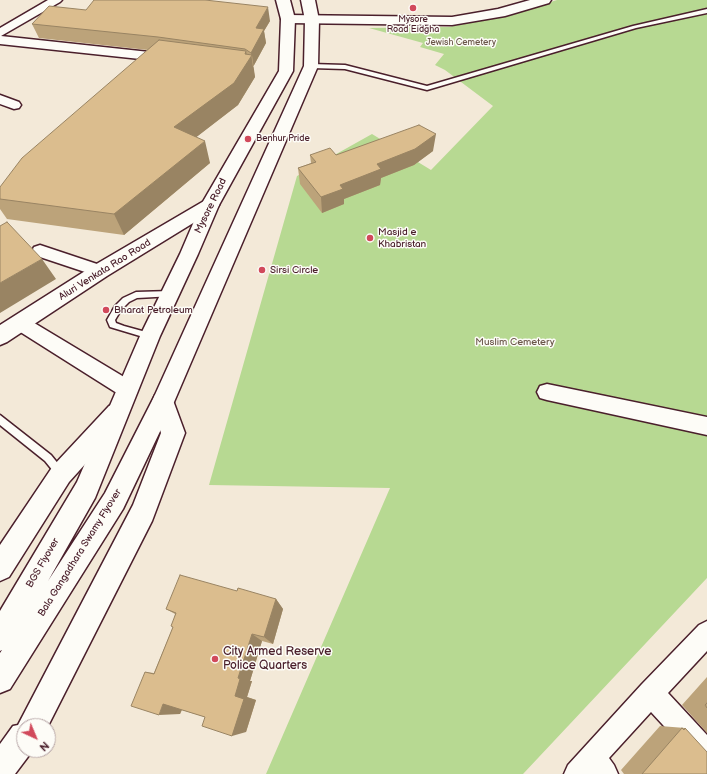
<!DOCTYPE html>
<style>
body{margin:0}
#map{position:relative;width:707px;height:774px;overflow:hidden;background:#f3e9d8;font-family:"Balsamiq Sans",sans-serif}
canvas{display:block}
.north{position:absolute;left:16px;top:718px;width:40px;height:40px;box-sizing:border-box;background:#fdfcf7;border:1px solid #b5a4a5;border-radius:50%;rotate:136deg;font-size:11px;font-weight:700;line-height:16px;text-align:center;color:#4a1f2b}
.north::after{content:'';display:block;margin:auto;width:14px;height:18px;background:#d1495b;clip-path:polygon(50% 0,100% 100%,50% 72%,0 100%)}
</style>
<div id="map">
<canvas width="707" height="774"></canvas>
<div class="north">N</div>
</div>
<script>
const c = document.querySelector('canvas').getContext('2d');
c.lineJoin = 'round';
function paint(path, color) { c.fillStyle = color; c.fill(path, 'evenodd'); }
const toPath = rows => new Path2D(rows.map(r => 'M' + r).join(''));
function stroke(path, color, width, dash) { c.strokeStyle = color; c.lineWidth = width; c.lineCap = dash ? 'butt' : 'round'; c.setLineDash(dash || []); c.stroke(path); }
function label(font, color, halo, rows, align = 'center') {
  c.font = font + ' "Balsamiq Sans",sans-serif'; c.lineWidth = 3; c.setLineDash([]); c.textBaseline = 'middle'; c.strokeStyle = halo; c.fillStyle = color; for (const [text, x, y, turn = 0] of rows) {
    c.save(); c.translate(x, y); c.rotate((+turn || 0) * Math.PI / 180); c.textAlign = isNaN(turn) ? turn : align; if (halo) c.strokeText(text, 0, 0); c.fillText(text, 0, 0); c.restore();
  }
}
const green = toPath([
 [557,0,707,0,707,578,523,774,266,774,390,488,209,485,297,176,372,134,431,170,493,106,445,70,435,65,444,54,420,47,423,43,369,28,449,27,506,16]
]);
const service = toPath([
 [707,9,707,13,636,28,427,90,345,69,311,68,308,66,311,64,345,65,427,86,633,26,707,9],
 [171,291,175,294,174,296,137,298,129,302,121,310,115,320,116,323,124,326,153,334,154,336,153,338,150,339,110,327,107,320,115,306,123,298,136,292,171,291],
 [0,415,51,455,64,471,66,474,64,477,61,479,58,477,45,461,0,425,0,415]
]);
const minor = toPath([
 [48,0,62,0,60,2,1,36,168,54,172,55,174,58,172,61,168,62,0,44,0,28,48,0],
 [0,95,19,102,21,105,19,108,14,109,0,104,0,95],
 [40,245,106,267,108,271,106,275,100,277,34,255,32,251,34,247,40,245],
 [20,316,26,318,134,383,137,389,134,395,127,397,120,395,14,328,11,323,14,318,20,316],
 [547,384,707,417,707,435,547,400,540,398,537,392,540,386,547,384],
 [707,621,707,651,668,693,707,735,707,767,698,763,651,712,609,758,614,765,618,774,564,774,568,765,642,684,699,625,707,621]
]);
const tertiary = toPath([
 [530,0,551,0,549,3,505,16,452,25,288,23,283,22,281,19,283,16,288,15,452,17,498,9,530,0]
]);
const secondary = toPath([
 [210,199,216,201,219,205,216,209,107,276,7,342,0,345,0,325,93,266,204,201,210,199],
 [163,392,171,395,185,433,152,521,48,726,24,726,24,750,33,750,15,774,0,774,0,744,13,726,18,725,133,505,161,433,152,402,155,395,163,392],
 [117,403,125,406,128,413,125,420,69,482,9,577,0,581,0,545,53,466,109,406,117,403]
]);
const trunk = toPath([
 [276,0,290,0,295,19,293,71,219,205,198,254,160,336,95,498,48,581,105,493,154,397,304,66,305,20,301,0,315,0,319,20,318,66,174,402,123,509,10,689,0,693,0,653,2,650,0,651,0,611,77,482,140,336,180,254,201,205,279,71,281,19,276,0]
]);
const wall = toPath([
 [86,10,270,21,264,31,266,43,253,67,255,77,238,105,196,137,210,163,124,235,7,219,0,209,0,187,148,50,39,38,32,24],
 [433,151,414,165,381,178,380,185,344,199,344,204,322,213,300,184,298,168,311,163,310,155,336,155],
 [237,591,276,599,283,609,273,644,262,641,250,681,252,681,247,697,256,700,246,732,205,717,182,710,180,714,145,672,154,673,173,627,175,614,166,609],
 [707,677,707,733,682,705],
 [660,726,685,728,707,774,624,774,621,770]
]);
const shadedWall = toPath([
 [268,7,270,21,264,31,266,43,253,67,251,53,256,28],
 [246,51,248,61,252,55,255,77,238,105,181,149,174,127,245,54],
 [436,134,433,151,414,165,381,178,380,185,344,199,344,204,322,213,321,197,340,185,377,164],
 [205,141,210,163,124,235,114,214],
 [42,259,56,279,0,313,0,283],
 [276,599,283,609,273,644,264,637],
 [252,634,262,641,250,681,252,681,247,697,256,700,246,732,232,736,235,696,238,678],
 [163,704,184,704,180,714,159,715]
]);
const building = toPath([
 [94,0,205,0,268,7,256,28,264,29,251,53,245,49,158,37,32,24,49,6,86,10,94,0],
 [159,40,246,51,245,54,252,55,234,83,174,127,205,141,114,214,0,199,0,187,22,158,159,40],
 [419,125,436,134,415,149,377,164,381,169,340,185,343,189,321,197,298,168,316,162,310,155,330,148,336,155,419,125],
 [7,222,42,259,0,283,0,226,7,222],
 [180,575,237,591,238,588,276,599,264,637,252,634,238,678,240,679,235,696,244,699,232,736,202,726,205,717,163,704,159,715,131,706,145,672,154,674,173,627,171,626,176,613,166,609,180,575],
 [707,703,707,708,705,705,707,703],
 [682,728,684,730,685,728,707,752,707,774,642,774,682,728]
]);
const markers = [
 [413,8,4,"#d1495b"],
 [248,139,4,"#d1495b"],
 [370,238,4,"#d1495b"],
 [262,270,4,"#d1495b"],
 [106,310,4,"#d1495b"],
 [215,659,4,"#d1495b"]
];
const farPoinames = [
 ["Mysore",413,20],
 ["Road Eidgha",413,30],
 ["Benhur Pride",256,139,"left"]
];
const farParknames = [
 ["Jewish Cemetery",461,43]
];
const streetNames = [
 ["Mysore Road",211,206,-64],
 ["Aluri Venkata Rao Road",105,270,-32],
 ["Bala Gangadhara Swamy Flyover",80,553,-58],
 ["BGS Flyover",43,563,-60]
];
const poiNames = [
 ["Masjid e",378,232],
 ["Khabristan",378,244],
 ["Sirsi Circle",270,270],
 ["Bharat Petroleum",114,310]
];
const parkNames = [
 ["Muslim Cemetery",515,342]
];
const nearPoinames = [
 ["City Armed Reserve",223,652],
 ["Police Quarters",223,666]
];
paint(green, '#b7d992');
stroke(service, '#4a1f2b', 3);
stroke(minor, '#4a1f2b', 3);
stroke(tertiary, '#4a1f2b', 3);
stroke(secondary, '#4a1f2b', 3);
stroke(trunk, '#4a1f2b', 3);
paint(service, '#fdfcf7');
paint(minor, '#fdfcf7');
paint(tertiary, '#fdfcf7');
paint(secondary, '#fdfcf7');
paint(trunk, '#fdfcf7');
paint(wall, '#bca37a');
paint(shadedWall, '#998463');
paint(building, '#dbbd8e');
stroke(building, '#998463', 1);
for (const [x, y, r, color] of markers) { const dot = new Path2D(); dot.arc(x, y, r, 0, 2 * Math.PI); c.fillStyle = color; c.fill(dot); stroke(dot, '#fdfcf7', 1.5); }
label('9px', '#4a1f2b', '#fdfcf7', farPoinames);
label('9px', '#6b574a', '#fdfcf7', farParknames);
label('10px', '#4a1f2b', '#fdfcf7', streetNames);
label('10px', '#4a1f2b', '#fdfcf7', poiNames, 'left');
label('10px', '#6b574a', '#fdfcf7', parkNames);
label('12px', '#4a1f2b', '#fdfcf7', nearPoinames, 'left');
</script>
